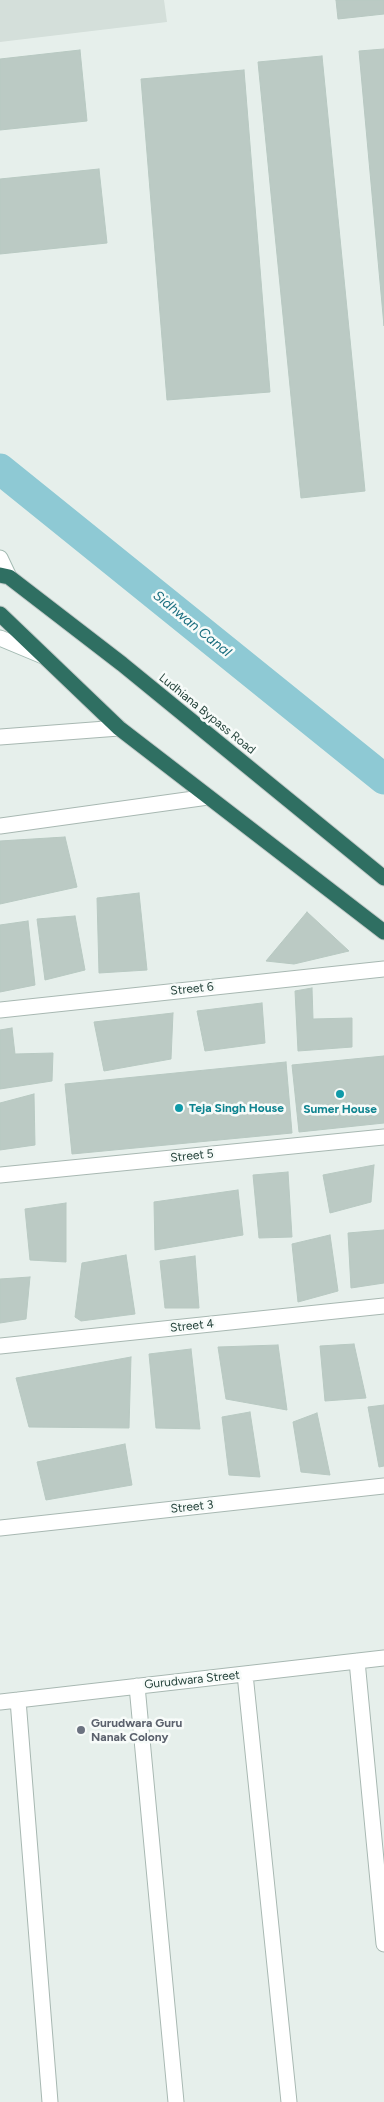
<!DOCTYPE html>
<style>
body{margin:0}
canvas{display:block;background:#e6efeb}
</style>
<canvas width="384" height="2102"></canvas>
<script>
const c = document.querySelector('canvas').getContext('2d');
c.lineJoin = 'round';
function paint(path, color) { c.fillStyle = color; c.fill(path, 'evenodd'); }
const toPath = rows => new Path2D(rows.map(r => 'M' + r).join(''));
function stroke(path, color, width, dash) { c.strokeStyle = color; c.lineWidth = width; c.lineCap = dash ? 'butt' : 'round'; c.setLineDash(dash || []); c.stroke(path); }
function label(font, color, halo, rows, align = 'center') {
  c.font = font + ' Figtree,sans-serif'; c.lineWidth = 5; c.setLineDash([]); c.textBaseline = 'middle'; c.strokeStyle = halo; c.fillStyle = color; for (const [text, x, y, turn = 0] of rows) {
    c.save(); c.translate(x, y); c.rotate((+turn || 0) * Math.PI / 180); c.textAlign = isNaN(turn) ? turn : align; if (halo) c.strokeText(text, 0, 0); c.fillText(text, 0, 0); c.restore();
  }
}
const built = toPath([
 [0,0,164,0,167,22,0,42]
]);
const canal = toPath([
 [0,469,384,779]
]);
const building = toPath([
 [336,0,384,0,384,14,338,19,336,0],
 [384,49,384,326,359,51,384,49],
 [80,50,87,121,0,130,0,59,80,50],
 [322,56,365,491,301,498,258,62,322,56],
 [244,70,270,392,167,400,141,79,244,70],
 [99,169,107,243,0,254,0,179,99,169],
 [65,837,77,887,0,904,0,841,65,837],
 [139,893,147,970,99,973,97,898,139,893],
 [307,912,349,951,294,964,266,961,307,912],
 [75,916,85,970,45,980,37,919,75,916],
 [28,921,35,985,0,992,0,925,28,921],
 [312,988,313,1019,352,1018,352,1047,298,1051,295,991,312,988],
 [262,1003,265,1043,205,1051,197,1011,262,1003],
 [173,1013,171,1059,104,1071,94,1022,173,1013],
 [12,1028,15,1054,53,1053,52,1081,0,1089,0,1030,12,1028],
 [384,1056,384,1123,299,1132,292,1065,384,1056],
 [286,1062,292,1133,72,1154,65,1084,286,1062],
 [34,1094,35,1145,0,1150,0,1103,34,1094],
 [374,1165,371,1202,330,1213,323,1175,374,1165],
 [288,1172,292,1237,259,1238,253,1175,288,1172],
 [238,1190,243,1235,155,1250,154,1202,238,1190],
 [66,1203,66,1262,30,1260,25,1209,66,1203],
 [384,1230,384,1283,351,1288,348,1233,384,1230],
 [330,1235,338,1291,298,1302,292,1244,330,1235],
 [126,1255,135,1314,81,1321,75,1317,82,1263,126,1255],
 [195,1256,199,1308,165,1308,160,1261,195,1256],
 [30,1277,26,1319,0,1323,0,1279,30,1277],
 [354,1344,366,1398,325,1401,320,1346,354,1344],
 [278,1345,287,1410,226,1399,218,1347,278,1345],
 [191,1349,200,1429,156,1428,149,1354,191,1349],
 [131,1357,129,1428,29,1427,16,1378,131,1357],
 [384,1405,384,1466,379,1467,368,1407,384,1405],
 [250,1412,260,1477,229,1475,222,1417,250,1412],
 [317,1413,330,1475,301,1472,293,1422,317,1413],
 [125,1444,132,1485,46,1500,37,1462,125,1444]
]);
const street = toPath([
 [0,737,119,728],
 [0,826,208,797],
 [0,1010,384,969],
 [0,1175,384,1137],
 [0,1346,384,1306],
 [0,1528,384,1486],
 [357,1661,384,1944],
 [245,1674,289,2102],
 [137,1686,176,2102],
 [18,1700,50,2102],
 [0,1702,384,1658]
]);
const secondary = toPath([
 [0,558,9,577],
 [0,638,43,656]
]);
const highway = toPath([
 [0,575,9,577,122,664,384,878],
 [0,614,119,728,384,932]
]);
const markers = [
 [340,1094,5,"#0f9aa8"],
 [179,1108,5,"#0f9aa8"],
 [81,1730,5,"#6b7280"]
];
const streetNames = [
 ["Ludhiana Bypass Road",207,714,39],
 ["Street 6",192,989,-6],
 ["Street 5",192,1156,-6],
 ["Street 4",192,1326,-6],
 ["Street 3",192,1507,-6],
 ["Gurudwara Street",192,1680,-6]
];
const cultureNames = [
 ["Teja Singh House",189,1108],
 ["Sumer House",340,1109,"center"]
];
const worshipNames = [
 ["Gurudwara Guru",91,1723],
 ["Nanak Colony",91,1737]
];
const waterNames = [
 ["Sidhwan Canal",192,624,39]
];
paint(built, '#d4dfda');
stroke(canal, '#8ec9d4', 31);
paint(building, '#bbcac4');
stroke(building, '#b8c9c2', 1);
stroke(street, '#a8b8b2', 17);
stroke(secondary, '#a4bbb3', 17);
stroke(highway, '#c2cac8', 17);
stroke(street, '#fff', 15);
stroke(secondary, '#fff', 15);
stroke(highway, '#2f6f62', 15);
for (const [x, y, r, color] of markers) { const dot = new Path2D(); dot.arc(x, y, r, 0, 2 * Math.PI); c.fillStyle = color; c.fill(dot); stroke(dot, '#f7fbf9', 2); }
label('12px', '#24423a', '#f7fbf9', streetNames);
label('bold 12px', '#0d838f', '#f7fbf9', cultureNames, 'left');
label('bold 12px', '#5b616d', '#f7fbf9', worshipNames, 'left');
label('italic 14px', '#1c6f80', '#f7fbf9', waterNames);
</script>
